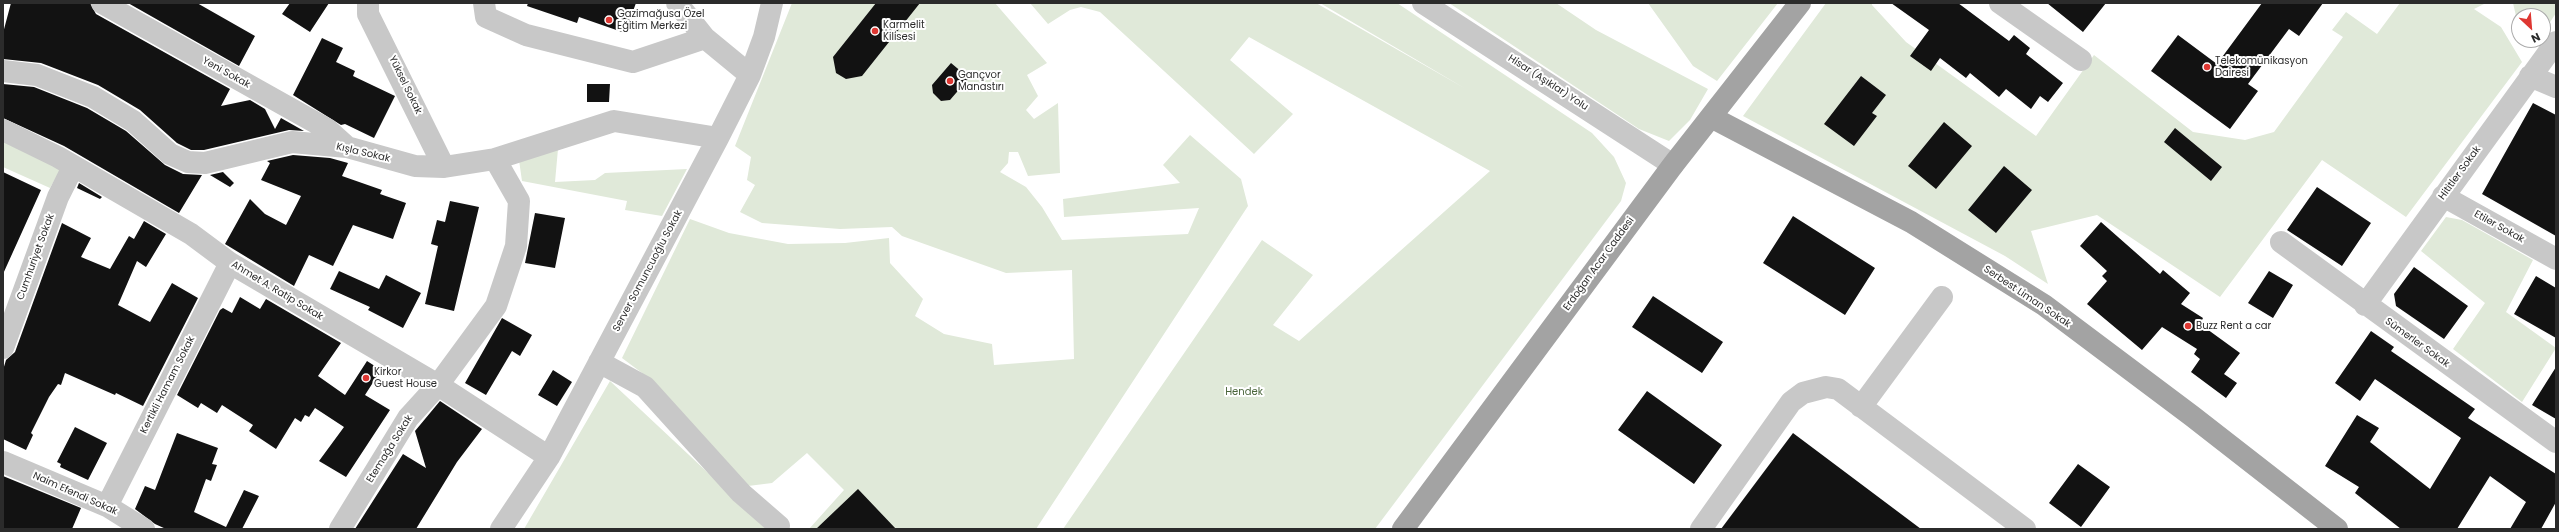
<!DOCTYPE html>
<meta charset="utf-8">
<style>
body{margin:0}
#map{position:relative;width:2559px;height:532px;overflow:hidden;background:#fff;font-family:Poppins,sans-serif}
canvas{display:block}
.frame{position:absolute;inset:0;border:4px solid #2b2b2b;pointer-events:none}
.north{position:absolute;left:2511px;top:8px;width:40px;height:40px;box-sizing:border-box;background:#fff;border:1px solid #aaa;border-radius:50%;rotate:154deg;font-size:11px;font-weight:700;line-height:16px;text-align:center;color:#2b2b2b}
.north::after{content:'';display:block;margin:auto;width:14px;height:18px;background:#de3732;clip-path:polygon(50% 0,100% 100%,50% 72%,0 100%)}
</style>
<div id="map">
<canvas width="2559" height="532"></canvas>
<div class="frame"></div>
<div class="north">N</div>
</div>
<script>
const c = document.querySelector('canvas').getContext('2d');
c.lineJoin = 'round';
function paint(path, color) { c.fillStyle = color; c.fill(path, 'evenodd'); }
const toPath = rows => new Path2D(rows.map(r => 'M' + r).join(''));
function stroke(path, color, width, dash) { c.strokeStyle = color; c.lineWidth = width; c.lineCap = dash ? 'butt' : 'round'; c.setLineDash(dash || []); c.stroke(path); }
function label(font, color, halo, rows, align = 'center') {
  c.font = font + ' Poppins,sans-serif'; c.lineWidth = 4; c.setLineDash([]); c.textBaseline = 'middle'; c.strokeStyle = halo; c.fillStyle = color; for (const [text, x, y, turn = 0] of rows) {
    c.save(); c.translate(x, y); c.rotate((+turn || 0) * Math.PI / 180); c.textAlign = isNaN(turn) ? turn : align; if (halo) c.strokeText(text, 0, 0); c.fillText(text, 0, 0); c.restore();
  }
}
const green = toPath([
 [792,3,995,3,1047,63,1027,75,1038,96,1026,110,1034,119,1058,103,1060,173,1028,176,1018,152,1009,152,1008,163,1000,172,1026,187,1042,207,1062,240,1188,234,1199,208,1064,217,1063,199,1180,183,1163,165,1190,135,1241,179,1248,206,1036,529,809,529,844,490,807,453,772,483,748,486,642,373,622,358,690,219,729,233,788,244,845,243,889,238,890,263,923,299,915,316,944,334,992,344,994,365,1074,359,1072,270,1006,273,902,236,892,227,840,229,762,223,740,212,755,185,747,180,751,157,735,146],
 [1030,3,1316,3,1466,89,1320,3,1397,3,1592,133,1614,157,1626,183,1621,201,1375,529,1063,529,1262,240,1313,275,1273,325,1299,341,1490,171,1249,37,1230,60,1293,114,1254,154,1100,12,1081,7,1070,10,1048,24],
 [1449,3,1556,3,1596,30,1708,89,1690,120,1669,141,1639,129],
 [1648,3,1778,3,1717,81,1693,66],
 [1826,3,1872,3,1872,5,1906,42,2036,136,2094,55,2193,132,2245,140,2274,132,2343,37,2332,30,2346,12,2377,34,2400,3,2486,3,2474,9,2501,27,2522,62,2406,217,2322,160,2220,297,2097,215,2031,231,2048,284,2005,256,1743,116],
 [2513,3,2556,3,2556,13,2543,33,2543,16,2519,16,2519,29],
 [3,136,62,167,50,188,3,167],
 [558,149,555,182,595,180,605,173,687,169,662,216,625,210,627,201,522,181,519,160],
 [2446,217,2462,220,2533,260,2506,312,2556,348,2522,402,2453,349,2485,303,2421,251],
 [610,381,736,499,771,529,524,529]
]);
const building = toPath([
 [11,3,90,3,96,14,230,89,221,106,250,100,265,109,275,129,281,118,304,131,289,130,204,150,191,150,177,143,140,110,98,85,41,63,3,59,3,33],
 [128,3,197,3,255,36,239,66],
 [290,3,329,3,310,32,282,14],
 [528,3,636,3,625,33,579,17,577,23,527,6],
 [876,3,920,3,862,76,846,79,836,73,833,57],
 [1891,3,1958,3,2009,41,2014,35,2030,48,2026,54,2063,83,2048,102,2040,96,2031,109,2006,89,1999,97,1970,73,1966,78,1940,58,1931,71,1910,56,1929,30],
 [2047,3,2106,3,2083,32],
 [2262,3,2323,3,2299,36,2289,29,2248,84,2258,91,2230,129,2151,71,2178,35,2217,64],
 [322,38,343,48,336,62,355,71,353,76,395,96,374,138,345,124,341,125,293,95],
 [951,63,969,78,950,100,941,101,933,93,932,85],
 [1861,76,1886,95,1872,113,1877,116,1854,146,1824,124],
 [3,84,34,87,87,108,126,131,165,165,183,174,202,175,179,213,64,146,3,118],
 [587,84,610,84,609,102,587,102],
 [2533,103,2556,115,2556,236,2482,194],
 [1944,122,1972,146,1936,189,1908,166],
 [2175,128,2222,167,2211,181,2164,142],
 [293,155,330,158,348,163,342,176,382,190,380,194,406,203,393,239,353,225,333,266,309,255,294,286,225,244,250,199,265,214,286,225,301,196,261,180,270,163,267,161],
 [2004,166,2032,190,1996,233,1968,210],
 [3,172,41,190,3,274],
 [223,172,234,183,230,187,210,175],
 [79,183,102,197,100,199,77,188],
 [2317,187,2371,223,2342,266,2287,230],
 [450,201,479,207,454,311,425,304,438,246,431,244,437,220,445,222],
 [535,213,565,218,555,268,525,263],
 [1793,216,1875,268,1845,315,1763,263],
 [144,221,166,234,146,267,137,261,118,305,150,322,172,283,198,298,143,406,116,393,115,395,65,373,61,385,58,384,49,397,31,433,33,435,26,450,3,439,3,370,6,360,15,352,62,223,91,238,81,257,110,269,129,236,134,239],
 [2101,222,2160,274,2163,270,2190,293,2181,304,2203,318,2200,324,2240,353,2224,374,2237,383,2226,398,2191,372,2200,359,2194,354,2197,349,2162,327,2142,350,2087,304,2107,281,2102,276,2107,271,2080,246],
 [2414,267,2468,306,2444,339,2396,306,2394,294],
 [339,271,379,289,386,275,421,293,403,328,368,310,370,307,330,289],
 [2269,271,2293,285,2273,318,2248,303],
 [2536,276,2556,288,2556,338,2514,314],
 [1653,296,1723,342,1702,373,1632,327],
 [240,297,260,309,266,299,341,343,318,376,345,395,367,361,381,370,365,395,390,410,346,477,319,461,344,427,315,408,309,417,305,415,301,422,295,418,276,449,249,431,253,425,222,405,217,413,201,403,198,408,177,395,220,310,223,308,232,313],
 [502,318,532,335,520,356,512,351,486,395,465,383],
 [2371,331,2394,347,2391,351,2475,409,2468,418,2556,474,2556,502,2541,529,2510,529,2526,502,2490,476,2457,529,2401,529,2355,493,2359,487,2325,466,2357,415,2379,428,2370,442,2430,489,2461,438,2375,379,2360,401,2335,383],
 [2556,367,2556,419,2532,405],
 [553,370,572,382,557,406,538,395],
 [1647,391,1722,445,1694,484,1618,430],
 [440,401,482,429,457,462,416,529,355,529,403,454,426,468,415,431],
 [75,427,107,443,88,480,60,467,61,464,57,462],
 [177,433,218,448,212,464,217,465,211,481,206,479,194,512,226,527,244,490,259,496,242,529,166,529,155,524,135,509,145,486,155,490],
 [1793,433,1921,529,1721,529],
 [2078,464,2110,487,2081,527,2049,503],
 [3,476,81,508,72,529,3,529],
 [858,489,896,529,816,529]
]);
const minor = toPath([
 [102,3,327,129,347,147],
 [368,3,368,14,444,167],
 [484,3,486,17,526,35,633,62,705,38],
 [677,3,705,38,750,75],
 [1423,3,1673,165],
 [2000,3,2081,60],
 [3,71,37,75,93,97,133,121,170,154,188,162,205,163,292,142,347,147,415,166,444,167,495,159,614,121,718,138],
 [2530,76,2556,87],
 [3,130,58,157,191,234,230,263,438,385,549,457],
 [2443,196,2556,259],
 [2281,242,2556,442],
 [2365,305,2556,42],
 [3,348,58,197,73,167],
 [599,362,645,387,741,493,779,526],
 [1861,407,1942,297],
 [3,462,107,506,144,529],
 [107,506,230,263],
 [340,529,408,418,438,385,496,306,516,246,519,201,495,159],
 [501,529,549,457,718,138,750,75,764,37,772,3],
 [1701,529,1791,402,1803,393,1826,387,1838,389,2025,529]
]);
const major = toPath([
 [1711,117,1911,222,2044,305,2192,416,2337,529],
 [1403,529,1673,165,1800,3]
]);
const markers = [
 [609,20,4,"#de3732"],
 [875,31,4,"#de3732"],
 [2207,67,4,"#de3732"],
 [950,81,4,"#de3732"],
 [2188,326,4,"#de3732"],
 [366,378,4,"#de3732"]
];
const poiNames = [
 ["Gazimağusa Özel",617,14],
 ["Eğitim Merkezi",617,26],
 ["Karmelit",883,25],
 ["Kilisesi",883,37],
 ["Telekomünikasyon",2215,61],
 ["Dairesi",2215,73],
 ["Gançvor",958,75],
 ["Manastırı",958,87],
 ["Buzz Rent a car",2196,326],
 ["Kirkor",374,372],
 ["Guest House",374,384]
];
const streetNames = [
 ["Yeni Sokak",226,73,29],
 ["Hisar (Aşıklar) Yolu",1548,83,33],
 ["Yüksel Sokak",405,85,64],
 ["Kışla Sokak",363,153,13],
 ["Hititler Sokak",2460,173,-54],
 ["Etiler Sokak",2499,227,29],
 ["Cumhuriyet Sokak",36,257,-70],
 ["Erdoğan Acar Caddesi",1599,264,-54],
 ["Server Somuncuoğlu Sokak",648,271,-62],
 ["Ahmet A. Ratip Sokak",277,291,31],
 ["Serbest Liman Sokak",2027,297,34],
 ["Sümerler Sokak",2417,343,36],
 ["Kertikli Hamam Sokak",168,385,-63],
 ["Etemağa Sokak",390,449,-58],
 ["Naim Efendi Sokak",75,494,24]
];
const parkNames = [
 ["Hendek",1244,392]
];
paint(green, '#e0e9d9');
paint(building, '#121212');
stroke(minor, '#c8c8c8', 22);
stroke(major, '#a3a3a3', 22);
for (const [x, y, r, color] of markers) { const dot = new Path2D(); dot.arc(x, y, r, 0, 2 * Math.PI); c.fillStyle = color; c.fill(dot); stroke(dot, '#fff', 1.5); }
label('10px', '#2b2b2b', '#fff', poiNames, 'left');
label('10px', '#2b2b2b', '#fff', streetNames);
label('10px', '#4a653b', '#fff', parkNames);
</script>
